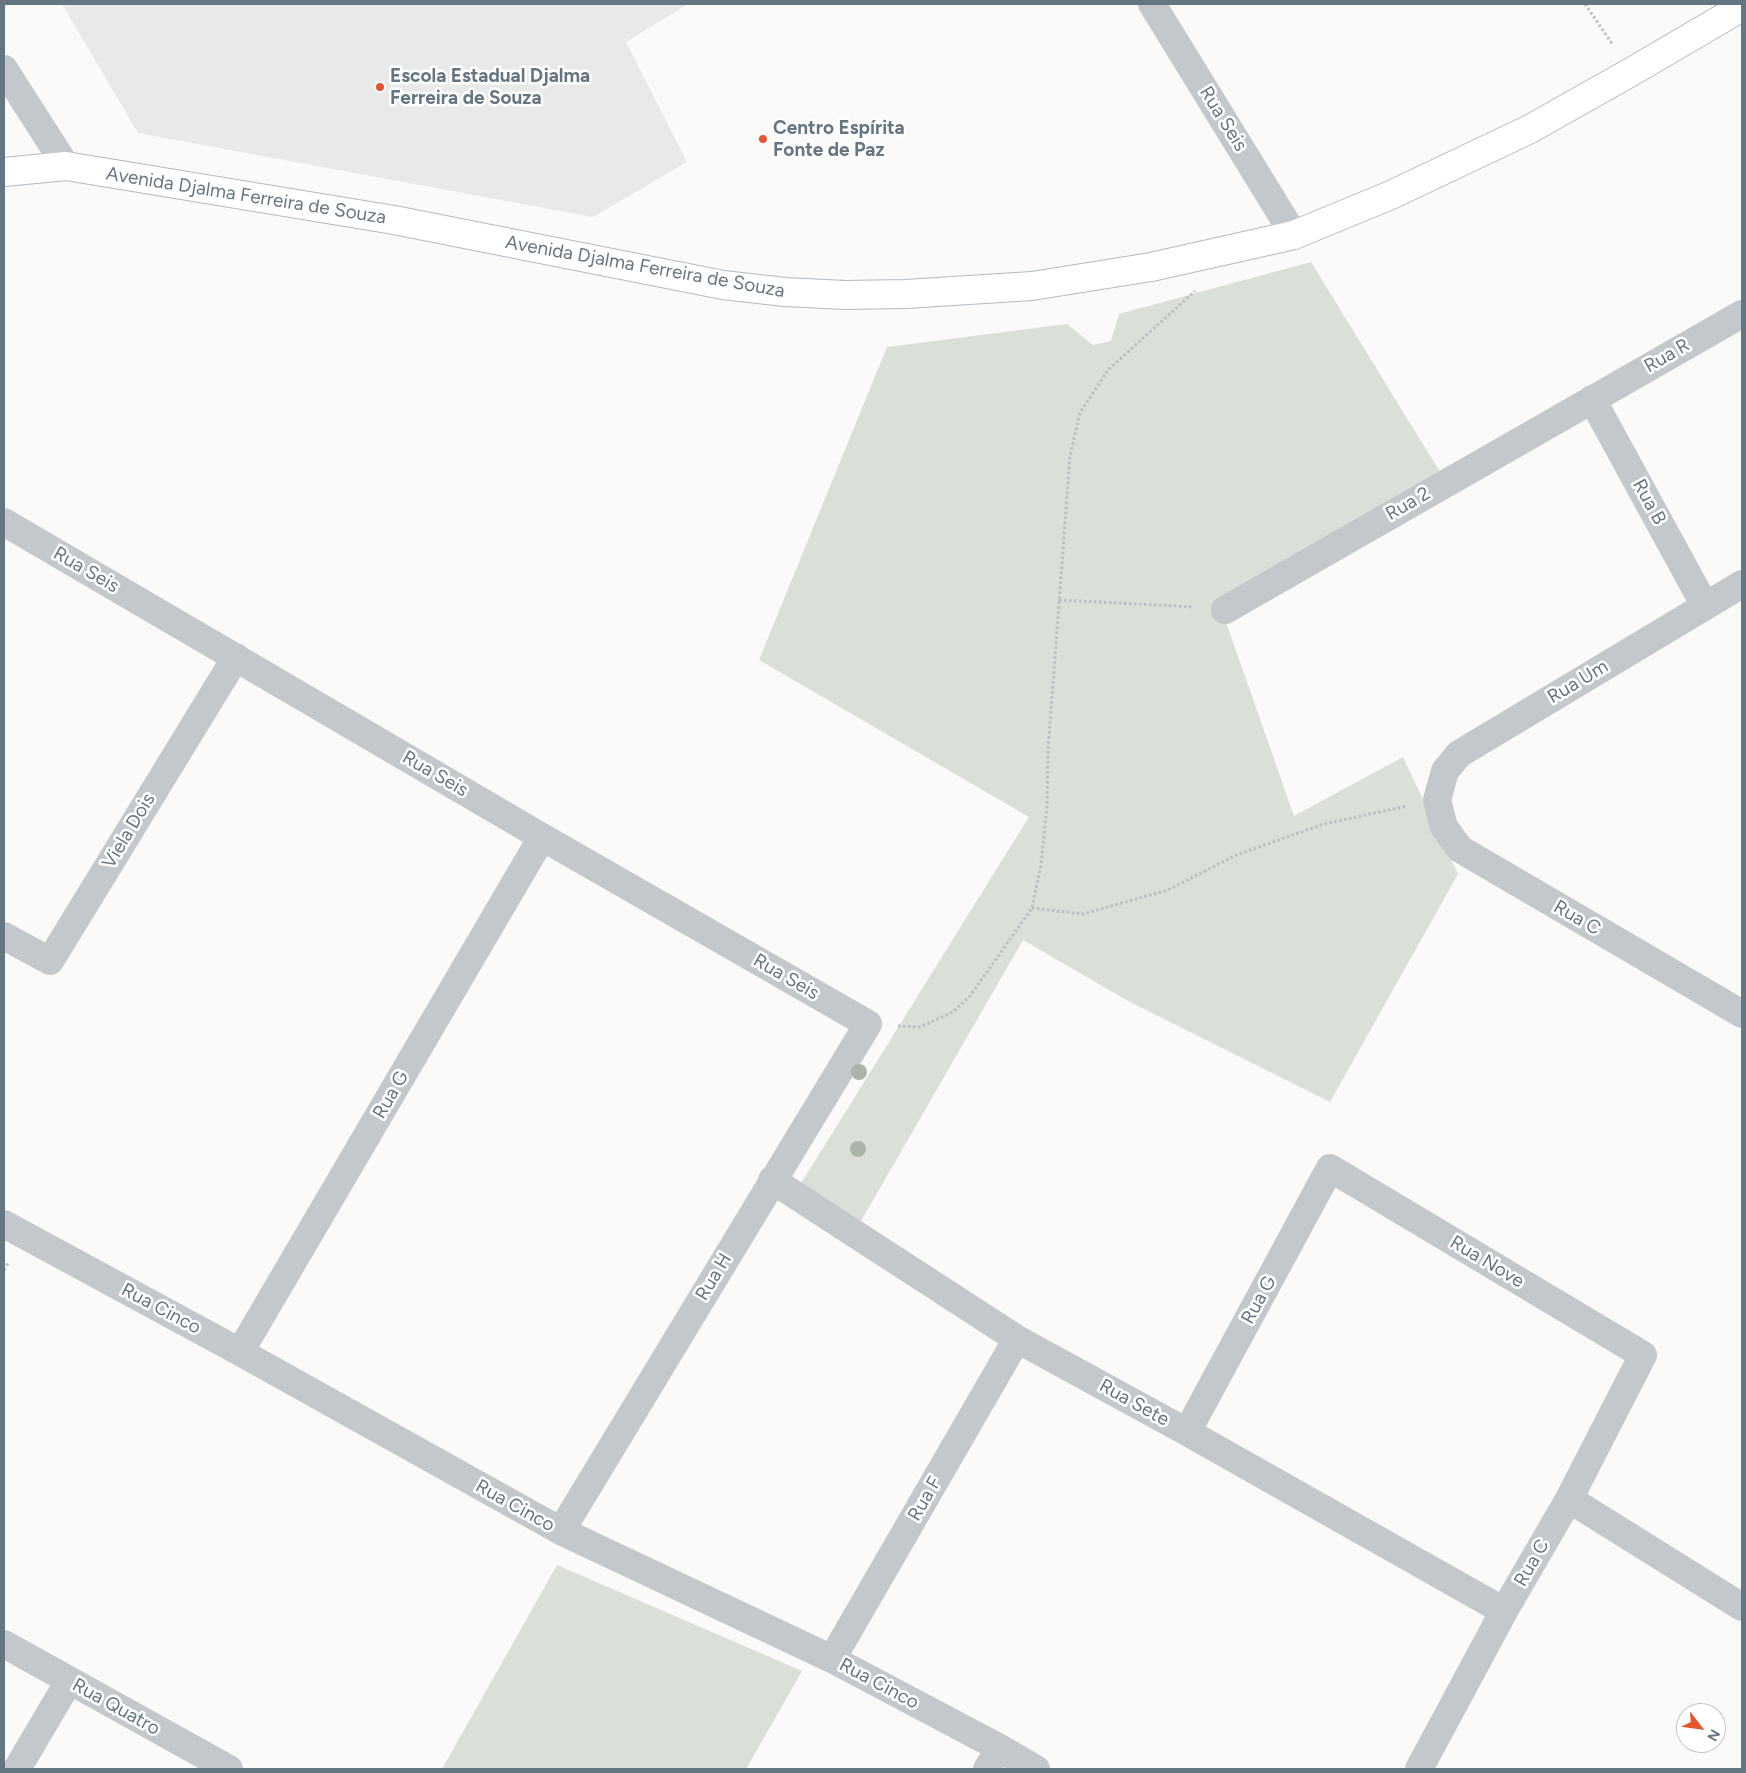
<!DOCTYPE html>
<meta charset="utf-8">
<style>
body{margin:0}
#map{position:relative;width:1746px;height:1773px;overflow:hidden;background:#fafaf8;font-family:Figtree,sans-serif}
canvas{display:block}
.frame{position:absolute;inset:0;border:5px solid #657683;pointer-events:none}
.north{position:absolute;left:1676px;top:1703px;width:50px;height:50px;box-sizing:border-box;background:#fff;border:1px solid #c1c8cd;border-radius:50%;rotate:120deg;font-size:14px;font-weight:700;line-height:20px;text-align:center;color:#657683}
.north::after{content:'';display:block;margin:auto;width:18px;height:22px;background:#e4572e;clip-path:polygon(50% 0,100% 100%,50% 72%,0 100%)}
</style>
<div id="map">
<canvas width="1746" height="1773"></canvas>
<div class="frame"></div>
<div class="north">N</div>
</div>
<script>
const c = document.querySelector('canvas').getContext('2d');
c.lineJoin = 'round';
function paint(path, color) { c.fillStyle = color; c.fill(path, 'evenodd'); }
const toPath = rows => new Path2D(rows.map(r => 'M' + r).join(''));
function stroke(path, color, width, dash) { c.strokeStyle = color; c.lineWidth = width; c.lineCap = dash ? 'butt' : 'round'; c.setLineDash(dash || []); c.stroke(path); }
function label(font, color, halo, rows, align = 'center') {
  c.font = font + ' Figtree,sans-serif'; c.lineWidth = 5; c.setLineDash([]); c.textBaseline = 'middle'; c.strokeStyle = halo; c.fillStyle = color; for (const [text, x, y, turn = 0] of rows) {
    c.save(); c.translate(x, y); c.rotate((+turn || 0) * Math.PI / 180); c.textAlign = isNaN(turn) ? turn : align; if (halo) c.strokeText(text, 0, 0); c.fillText(text, 0, 0); c.restore();
  }
}
const built = toPath([
 [62,4,688,4,626,42,687,162,593,217,138,133]
]);
const green = toPath([
 [1311,262,1440,472,1220,605,1294,816,1403,757,1458,874,1330,1102,1128,1001,1023,940,861,1221,800,1185,1029,817,759,660,887,347,1067,324,1093,345,1111,341,1119,314],
 [557,1565,802,1671,746,1769,442,1769]
]);
const path = toPath([
 [1585,4,1613,45],
 [1059,600,1194,607],
 [1032,908,1083,914,1168,890,1236,855,1324,824,1407,806],
 [898,1026,920,1027,953,1012,970,996,1032,908,1041,865,1047,806,1048,750,1070,456,1080,413,1108,370,1195,291],
 [4,1270,9,1262]
]);
const street = toPath([
 [1152,4,1294,235],
 [4,69,66,166],
 [1592,399,1705,606],
 [4,522,542,837,868,1024,561,1531],
 [1742,584,1459,754,1445,771,1437,800,1444,827,1460,849,1742,1014],
 [1225,610,1742,314],
 [4,936,50,961,236,657],
 [772,1180,1017,1339,1187,1432,1504,1611],
 [4,1224,240,1352,561,1531,832,1659,1000,1748,1036,1769],
 [240,1352,542,837],
 [1187,1432,1330,1168,1643,1355,1569,1499,1504,1611,1419,1769],
 [1569,1499,1742,1607],
 [4,1644,229,1769],
 [832,1659,1017,1339],
 [17,1769,69,1681],
 [987,1769,1000,1748]
]);
const secondary = toPath([
 [4,172,66,166,394,220,723,285,785,292,845,295,906,294,1032,286,1151,267,1294,235,1391,195,1530,129,1631,72,1742,7]
]);
const trees = [
 [859,1072],
 [858,1149]
];
const markers = [
 [380,87,5,"#e4572e"],
 [763,139,5,"#e4572e"]
];
const poiNames = [
 ["Escola Estadual Djalma",390,76],
 ["Ferreira de Souza",390,98],
 ["Centro Espírita",773,128],
 ["Fonte de Paz",773,150]
];
const streetNames = [
 ["Rua Seis",1223,119,58],
 ["Avenida Djalma Ferreira de Souza",246,196,9],
 ["Avenida Djalma Ferreira de Souza",645,267,10],
 ["Rua R",1667,356,-30],
 ["Rua B",1649,502,61],
 ["Rua 2",1408,504,-30],
 ["Rua Seis",86,570,30],
 ["Rua Um",1578,682,-31],
 ["Rua Seis",435,774,30],
 ["Viela Dois",129,831,-59],
 ["Rua C",1577,918,30],
 ["Rua Seis",786,977,30],
 ["Rua G",391,1095,-60],
 ["Rua Nove",1487,1262,31],
 ["Rua H",714,1277,-59],
 ["Rua G",1259,1300,-61],
 ["Rua Cinco",161,1309,28],
 ["Rua Sete",1134,1403,29],
 ["Rua F",925,1499,-60],
 ["Rua Cinco",515,1506,29],
 ["Rua C",1532,1563,-60],
 ["Rua Cinco",879,1684,28],
 ["Rua Quatro",116,1707,29]
];
paint(built, '#e8e9e9');
paint(green, '#dadfd7');
stroke(secondary, '#b3babf', 30);
stroke(path, '#bbbfc2', 3, [2.5, 2.5]);
stroke(street, '#c3c8cc', 28);
stroke(secondary, '#fff', 28);
c.fillStyle = '#aab4a7';
for (const [x, y] of trees) { c.beginPath(); c.arc(x, y, 8, 0, 2 * Math.PI); c.fill(); }
for (const [x, y, r, color] of markers) { const dot = new Path2D(); dot.arc(x, y, r, 0, 2 * Math.PI); c.fillStyle = color; c.fill(dot); stroke(dot, '#fff', 2); }
label('bold 19px', '#657683', '#fff', poiNames, 'left');
label('19px', '#657683', '#fff', streetNames);
</script>
